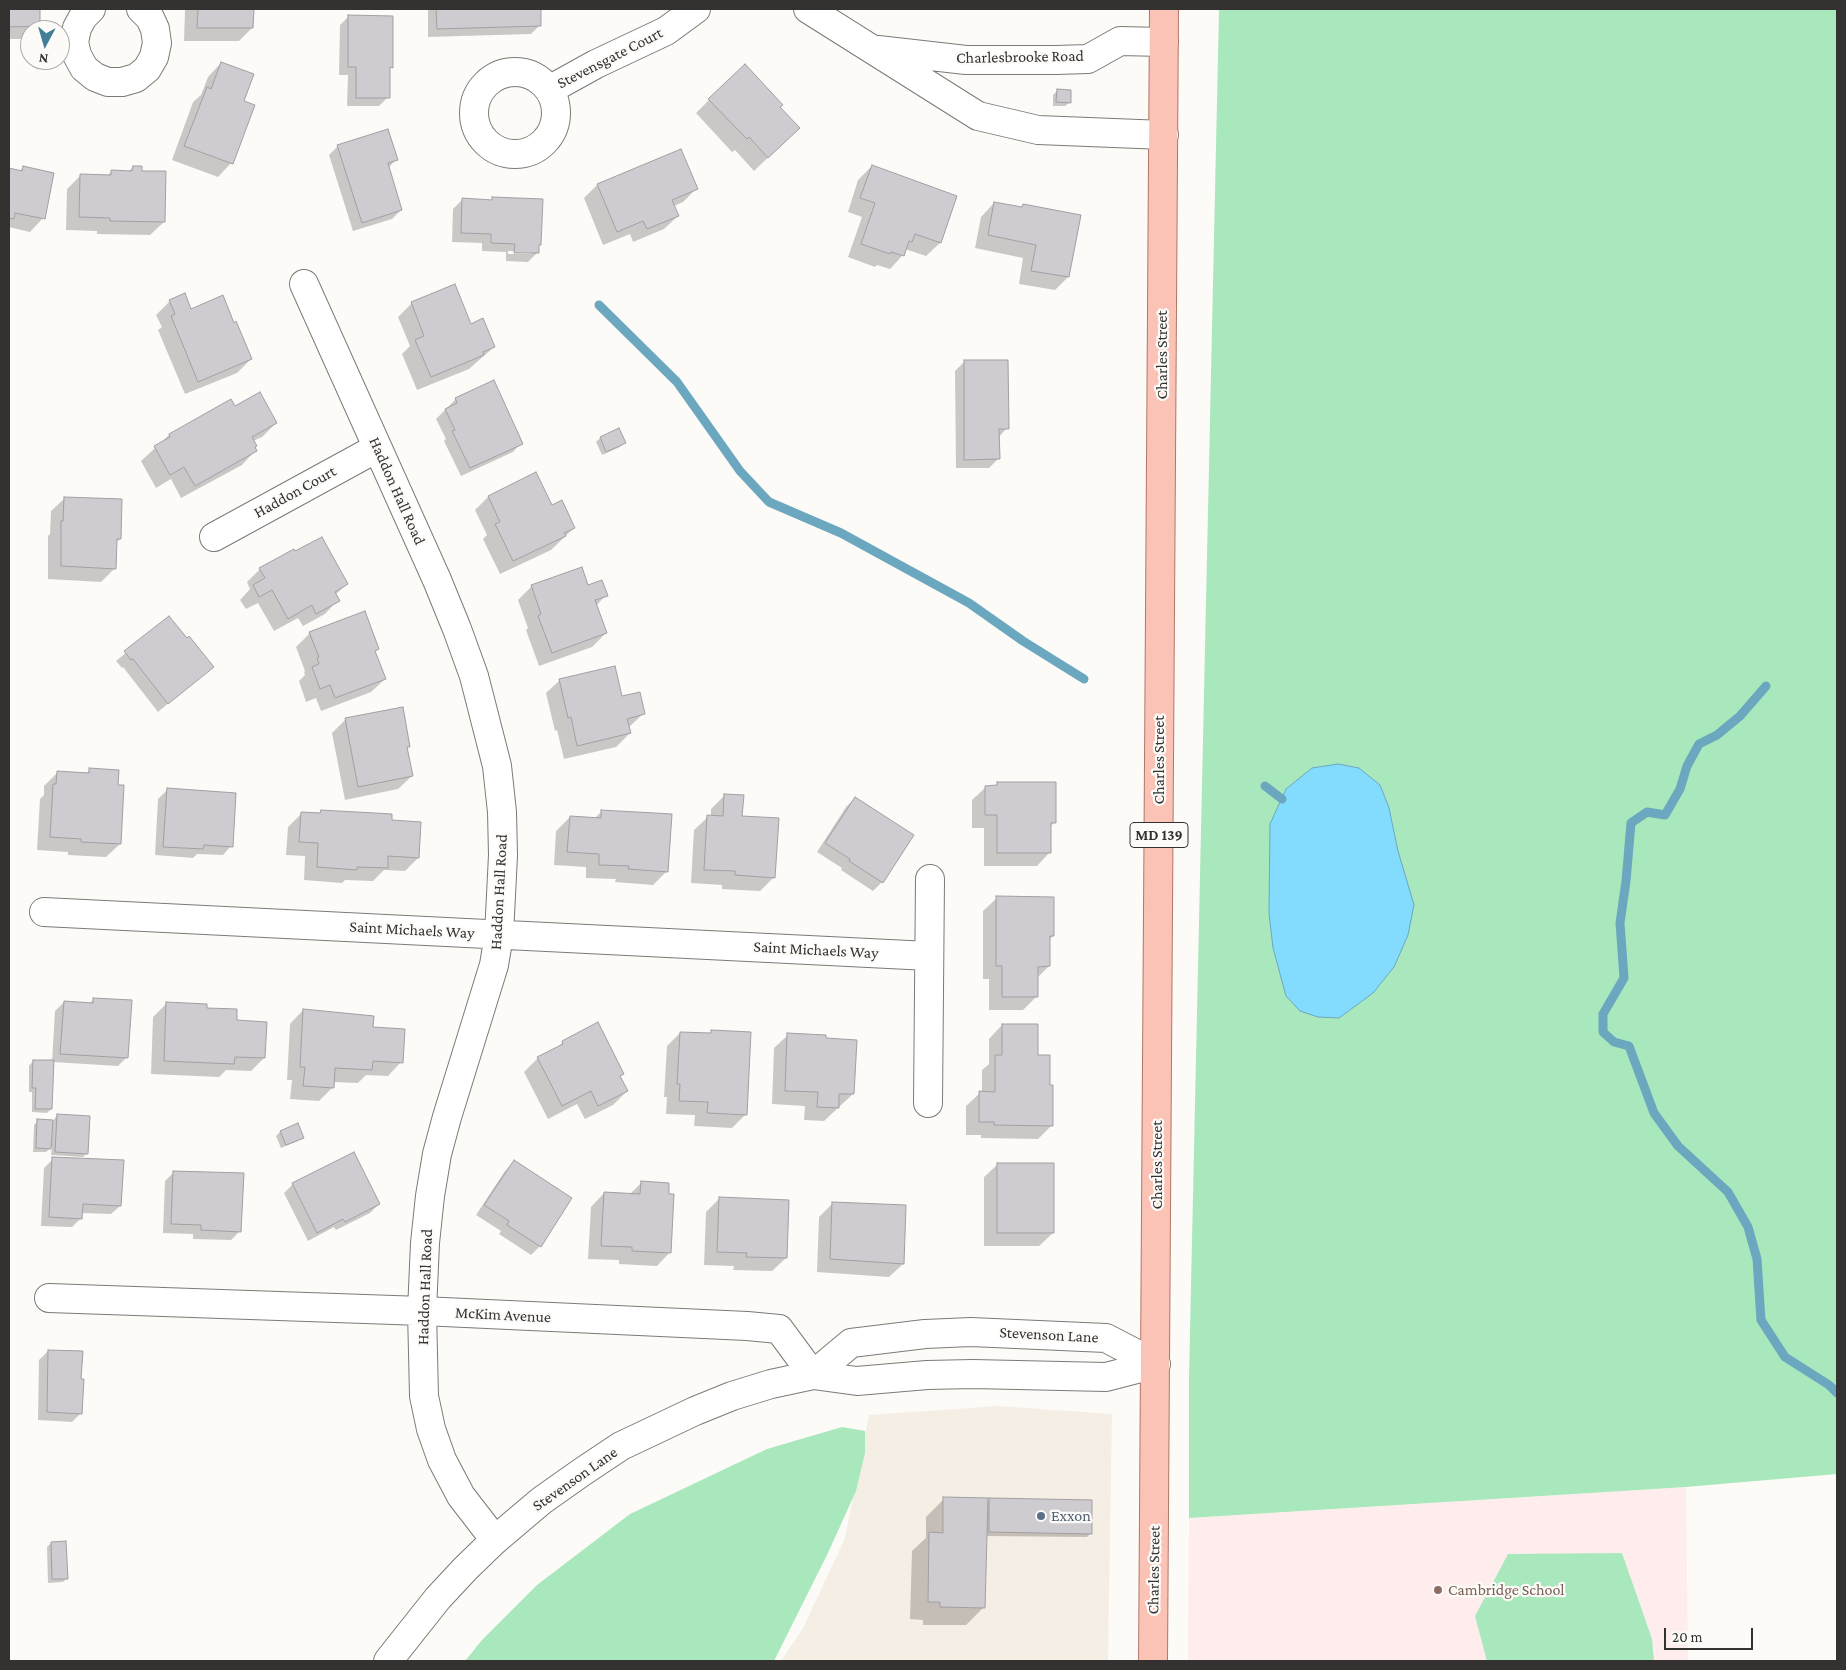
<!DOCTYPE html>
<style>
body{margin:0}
#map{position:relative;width:1846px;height:1670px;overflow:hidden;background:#fdfbf8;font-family:"Crimson Pro",serif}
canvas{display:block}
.frame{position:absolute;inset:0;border:10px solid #333231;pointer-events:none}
.north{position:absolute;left:20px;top:20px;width:50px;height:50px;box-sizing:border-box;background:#fdfbf8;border:1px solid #acaba8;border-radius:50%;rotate:186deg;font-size:14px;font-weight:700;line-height:20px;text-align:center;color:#333231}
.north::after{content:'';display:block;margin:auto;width:18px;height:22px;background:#427f96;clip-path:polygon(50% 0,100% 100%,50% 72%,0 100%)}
.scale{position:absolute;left:1664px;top:1628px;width:89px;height:22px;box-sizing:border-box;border:2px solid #333231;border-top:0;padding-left:6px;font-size:15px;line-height:18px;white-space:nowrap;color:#333231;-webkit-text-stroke:4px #fdfbf8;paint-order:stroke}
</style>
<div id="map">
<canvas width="1846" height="1670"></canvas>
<div class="frame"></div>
<div class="north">N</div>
<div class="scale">20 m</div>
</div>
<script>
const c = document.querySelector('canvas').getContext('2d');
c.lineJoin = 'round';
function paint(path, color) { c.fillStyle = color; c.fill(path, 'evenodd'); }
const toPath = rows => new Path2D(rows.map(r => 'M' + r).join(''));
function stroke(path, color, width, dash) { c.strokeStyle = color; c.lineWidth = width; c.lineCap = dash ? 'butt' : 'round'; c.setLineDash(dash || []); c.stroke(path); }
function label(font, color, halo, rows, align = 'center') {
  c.font = font + ' "Crimson Pro",serif'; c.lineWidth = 4.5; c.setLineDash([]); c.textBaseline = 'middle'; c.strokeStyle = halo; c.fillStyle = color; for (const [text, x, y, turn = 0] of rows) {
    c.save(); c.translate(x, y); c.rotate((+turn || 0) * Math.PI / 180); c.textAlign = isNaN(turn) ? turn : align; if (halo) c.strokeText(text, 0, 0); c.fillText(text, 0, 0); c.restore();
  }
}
const built = toPath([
 [997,1406,1112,1414,1108,1661,781,1661,803,1628,845,1538,869,1415]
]);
const education = toPath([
 [1686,1487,1688,1661,1188,1661,1189,1518]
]);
const green = toPath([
 [1219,9,1837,9,1837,1474,1686,1487,1189,1518,1189,1377],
 [842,1427,865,1431,865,1453,856,1491,827,1555,774,1661,465,1661,482,1640,537,1585,630,1514,767,1449],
 [1622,1553,1652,1639,1654,1661,1487,1661,1475,1616,1508,1554]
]);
const water = toPath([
 [1338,764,1359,768,1380,785,1389,808,1398,851,1414,905,1408,935,1394,967,1373,993,1339,1018,1318,1017,1300,1011,1286,996,1273,948,1269,913,1270,824,1286,789,1312,768,1338,764]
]);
const shadow = toPath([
 [9,9,39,9,39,26,34,30,30,30,30,34,25,39,9,39],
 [186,9,253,9,252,28,239,41,184,41,185,10],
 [428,9,540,9,540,25,531,34,428,37],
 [349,16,391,67,389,70,388,97,379,106,347,106,348,75,339,75,340,25],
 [221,63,242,102,231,163,218,177,172,160,193,102,201,95,208,77],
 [1058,90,1070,102,1065,106,1053,106,1053,95],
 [709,100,778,108,784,142,754,171,735,150,732,152,696,113],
 [338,146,396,160,388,168,401,210,392,219,353,231,329,155],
 [680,150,696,189,683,202,674,206,678,216,664,229,633,242,630,234,603,245,584,198,597,185],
 [872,166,955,196,940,243,926,256,905,249,903,255,890,269,877,265,875,267,848,257,862,217,848,212,858,180],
 [24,167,43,218,30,232,9,227,9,169,19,171],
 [133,167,164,222,150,235,97,234,97,231,66,230,67,189,81,175,107,176,112,171,128,172],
 [493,198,540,244,538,247,537,253,528,262,506,261,506,252,482,251,482,243,452,242,453,209,462,200,490,201],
 [508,251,534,252,531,254,508,254],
 [994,203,1020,208,1023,205,1068,277,1055,290,1019,284,1023,258,975,248,981,217],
 [170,301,190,310,234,324,251,359,237,373,185,394,158,330,162,327,156,315],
 [412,303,470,325,494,347,469,369,417,390,402,354,410,346,398,317],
 [964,362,1007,428,998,438,998,459,989,468,956,468,955,371],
 [456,399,521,443,513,452,461,476,444,441,446,439,436,419],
 [230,401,234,408,276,423,262,437,253,441,255,451,242,465,181,498,171,479,156,488,141,461,169,435],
 [619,430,624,443,620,447,602,455,596,442,600,438],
 [488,497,551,507,574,528,551,550,500,574,483,539,487,535,475,510],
 [65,498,120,539,116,542,115,568,101,582,48,579,48,536,50,534,51,511],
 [581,568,588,587,606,595,596,606,606,633,592,647,539,666,526,630,528,628,518,600,532,586],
 [260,569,347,584,335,595,338,600,325,614,303,626,298,618,274,631,258,603,246,609,240,600,250,589,247,582],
 [169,617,212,667,158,712,123,667,122,668,116,661],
 [310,633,378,649,374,652,385,679,371,692,321,711,316,698,306,702,299,681,305,675,304,672,305,671,296,647],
 [560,680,621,698,643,714,628,728,630,733,616,747,564,759,557,730,555,731,546,693],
 [346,719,409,746,406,749,412,776,398,789,345,800,332,733],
 [90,770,117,786,120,844,106,857,68,855,68,852,37,850,40,799,44,795,44,786,58,772,85,774],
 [998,783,1054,822,1050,827,1050,852,1037,866,984,866,984,828,972,828,972,800,986,787,994,787],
 [167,790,231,846,223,855,197,854,193,858,155,855,158,799],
 [725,795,741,818,774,877,760,891,722,889,722,885,691,883,694,830,708,817,711,817,711,809],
 [855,798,882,882,873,891,841,870,842,868,817,852,846,807],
 [321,811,391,822,418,858,405,871,384,870,373,881,345,880,342,883,304,880,305,856,286,855,288,827,301,814,318,815],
 [602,811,667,871,653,885,615,882,616,879,586,878,586,867,554,865,556,831,570,817,594,819],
 [997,898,1053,936,1049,940,1049,966,1037,978,1037,996,1023,1010,989,1010,989,979,983,979,983,911],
 [93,1000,127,1057,118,1066,53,1062,51,1109,47,1113,32,1112,32,1092,29,1092,29,1066,33,1061,52,1062,55,1011,64,1002,89,1004],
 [167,1003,206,1009,235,1021,264,1058,251,1071,226,1070,219,1077,151,1074,153,1017],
 [303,1010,372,1028,401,1062,388,1076,366,1075,358,1083,333,1082,333,1087,319,1101,290,1099,292,1080,287,1080,290,1024],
 [1002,1025,1037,1057,1049,1086,1052,1125,1038,1139,981,1138,981,1135,966,1135,966,1106,980,1093,982,1093,982,1070,989,1064,989,1039],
 [712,1031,746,1114,732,1128,694,1126,695,1115,666,1114,667,1097,664,1097,667,1046,680,1033,708,1034],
 [788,1035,853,1094,824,1121,804,1120,805,1106,772,1104,774,1048],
 [563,1042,623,1074,619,1077,627,1091,613,1105,585,1119,577,1104,548,1119,524,1072,538,1058,555,1050],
 [57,1115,87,1153,83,1157,51,1155,52,1147,46,1152,33,1152,34,1125,38,1121,53,1121],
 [280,1132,302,1137,298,1141,281,1148,276,1136],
 [53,1159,120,1206,111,1214,81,1213,81,1218,72,1227,41,1226,44,1168],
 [514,1162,540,1246,531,1255,499,1234,501,1231,476,1215,505,1171],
 [998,1164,1053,1233,1039,1246,984,1246,984,1177],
 [174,1172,240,1231,231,1240,193,1239,193,1234,163,1233,165,1181],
 [641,1183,670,1252,657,1266,619,1264,619,1260,588,1259,591,1207,604,1193,629,1195],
 [293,1184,379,1204,370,1213,336,1230,334,1227,308,1241,284,1193],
 [720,1198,786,1258,772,1271,733,1270,734,1266,704,1265,706,1212],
 [833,1203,903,1264,889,1277,817,1272,819,1217],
 [48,1351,81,1413,72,1422,38,1420,39,1360],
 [944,1499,986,1503,990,1499,1091,1533,1087,1537,985,1536,984,1607,966,1625,923,1625,923,1620,910,1619,912,1551,926,1538,926,1517],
 [51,1543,67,1578,63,1582,48,1583,47,1547]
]);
const stream = toPath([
 [599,305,677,382,740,471,769,502,841,533,969,603,1023,641,1084,679],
 [1766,686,1740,716,1717,735,1699,744,1687,766,1680,789,1665,815,1647,812,1631,823,1626,881,1620,923,1624,978,1603,1014,1603,1032,1614,1042,1629,1046,1654,1113,1678,1146,1728,1192,1748,1227,1757,1259,1761,1320,1785,1357,1829,1385,1837,1393],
 [1265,786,1282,799]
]);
const building = toPath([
 [9,9,40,9,40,26,9,27,9,9],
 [198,9,254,9,253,28,197,28,198,9],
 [436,9,541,9,541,26,437,29,436,9],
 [348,15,393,16,393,68,390,67,390,98,356,98,356,67,348,67,348,15],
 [221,62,254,74,244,101,255,105,233,164,184,146,207,87,211,89,221,62],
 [745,64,783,105,780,107,800,128,768,158,749,137,747,139,708,99,745,64],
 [1057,89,1071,90,1071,103,1056,102,1057,89],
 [388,129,398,160,388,163,402,210,362,223,337,145,388,129],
 [681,149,698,189,672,200,679,216,647,229,643,221,617,232,597,184,681,149],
 [872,165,957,196,941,243,915,234,912,242,909,241,904,256,891,252,890,254,861,244,875,203,860,198,872,165],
 [23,166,54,173,45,219,15,213,14,219,9,218,9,168,22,171,23,166],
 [133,166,142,166,142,171,166,171,165,222,110,221,110,218,79,217,80,174,111,175,111,170,132,171,133,166],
 [492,197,543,199,541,245,539,245,539,253,514,253,515,244,491,243,491,234,461,233,462,198,492,200,492,197],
 [994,202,1022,207,1023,204,1081,215,1069,277,1031,271,1036,245,988,235,994,202],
 [455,284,471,324,483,318,495,347,483,352,484,355,431,377,415,340,424,336,411,302,455,284],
 [185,293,191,309,223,295,234,323,236,321,252,359,198,382,171,316,175,314,169,300,185,293],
 [964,360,1008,360,1009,429,999,429,1000,459,964,460,964,360],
 [494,380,523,444,470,468,452,431,455,430,445,409,457,403,455,398,494,380],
 [260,392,277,423,252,437,257,446,255,447,257,451,195,486,184,467,170,475,154,446,170,437,169,434,231,399,235,406,260,392],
 [619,428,626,443,606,452,600,437,619,428],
 [536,472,552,505,562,500,575,528,564,533,566,536,513,561,495,524,500,522,488,496,536,472],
 [64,497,122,499,121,539,117,539,116,569,61,566,61,521,63,521,64,497],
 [322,537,348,584,335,592,340,601,316,614,312,605,288,619,272,590,259,597,253,585,265,578,259,568,294,549,295,551,322,537],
 [582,567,588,585,602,580,608,596,595,600,607,633,552,653,538,616,541,614,531,585,582,567],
 [365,611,379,649,375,651,386,679,335,698,330,685,320,689,312,667,319,664,317,658,319,657,309,632,365,611],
 [169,616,187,638,189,636,214,667,168,704,133,659,131,660,124,651,169,616],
 [615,666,622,696,640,692,645,714,627,719,631,733,577,746,571,717,568,718,559,679,615,666],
 [403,707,410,747,407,747,413,776,358,787,345,718,403,707],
 [89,768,119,770,118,785,124,785,121,844,81,842,81,839,50,837,53,784,56,784,57,771,89,773,89,768],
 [997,782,1056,782,1056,823,1051,823,1051,853,997,853,997,815,985,815,985,786,997,785,997,782],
 [167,788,236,793,233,847,204,845,203,849,163,847,167,788],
 [724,794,744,795,742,816,779,818,775,878,735,875,735,871,704,870,707,815,723,816,724,794],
 [855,797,914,835,883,883,849,861,850,859,825,843,855,797],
 [321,810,392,814,392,820,421,822,419,858,388,856,388,868,357,867,357,870,317,867,318,843,299,842,301,812,320,813,321,810],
 [601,810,672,814,668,872,628,869,629,866,599,865,599,854,567,852,570,816,601,818,601,810],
 [996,896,1054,897,1054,936,1050,936,1050,966,1038,967,1038,997,1002,997,1002,966,996,966,996,896],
 [93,998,132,1000,128,1058,60,1054,64,1001,93,1003,93,998],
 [166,1002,207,1004,207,1008,237,1009,237,1020,267,1022,265,1058,235,1057,234,1064,164,1061,166,1002],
 [303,1009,374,1016,373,1027,405,1029,403,1063,373,1061,372,1070,335,1068,334,1088,303,1086,305,1067,300,1067,303,1009],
 [598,1022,624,1074,620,1076,628,1091,598,1106,591,1091,562,1106,537,1057,563,1044,562,1041,598,1022],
 [1002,1024,1038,1024,1038,1055,1050,1055,1050,1085,1053,1085,1053,1126,994,1125,994,1122,979,1122,979,1091,995,1092,995,1055,1002,1055,1002,1024],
 [711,1030,751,1032,747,1115,707,1113,708,1102,679,1101,680,1084,677,1084,680,1032,711,1033,711,1030],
 [787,1033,826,1035,826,1038,857,1040,854,1094,839,1094,839,1108,817,1107,818,1092,785,1091,787,1033],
 [33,1060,54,1060,52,1109,35,1109,36,1088,32,1088,33,1060],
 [57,1114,90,1116,88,1154,55,1152,57,1114],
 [37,1119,53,1120,51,1149,36,1148,37,1119],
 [298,1123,304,1138,286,1145,280,1131,298,1123],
 [354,1152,380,1204,345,1222,343,1219,317,1233,292,1183,354,1152],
 [52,1157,124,1160,121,1206,83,1204,82,1219,49,1217,52,1157],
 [514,1160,572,1198,541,1247,507,1225,509,1221,484,1205,514,1160],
 [997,1163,1054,1163,1054,1233,997,1233,997,1163],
 [173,1171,244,1173,241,1232,201,1230,201,1225,171,1224,173,1171],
 [641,1181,669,1183,669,1194,674,1194,671,1253,632,1251,632,1247,601,1246,604,1192,640,1194,641,1181],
 [719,1197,789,1200,787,1258,746,1257,747,1253,717,1252,719,1197],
 [832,1202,906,1205,904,1264,830,1259,832,1202],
 [48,1350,83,1351,81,1379,84,1379,82,1414,47,1412,48,1350],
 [943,1497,988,1498,985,1608,940,1607,940,1602,928,1602,929,1532,943,1533,943,1497],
 [989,1498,1092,1500,1092,1534,989,1532,989,1498],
 [66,1541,68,1579,52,1579,51,1542,66,1541]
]);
const minor = toPath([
 [91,9,83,17,77,28,74,42,77,55,84,68,95,77,108,82,122,82,136,78,147,69,154,57,157,43,155,29,150,18,141,9],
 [808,9,978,116,1038,130,1164,135],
 [878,50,966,60,1056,60,1088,59,1120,41,1164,42],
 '474 113a41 41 0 1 1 82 0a41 41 0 1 1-82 0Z',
 [549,90,596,64,666,31,696,9],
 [304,284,437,580,457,629,474,676,497,766,502,812,503,855,499,935,494,965,447,1117,437,1154,430,1196,425,1243,422,1311,424,1396,431,1429,442,1460,461,1496,495,1540],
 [214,537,377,448],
 [44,912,929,956],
 [928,1103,930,879],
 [49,1298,422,1311,747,1326,779,1329,813,1375]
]);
const tertiary = toPath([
 [813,1375,851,1343,925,1334,971,1332,1106,1338,1156,1364],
 [388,1661,438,1598,466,1568,495,1540,541,1501,582,1472,621,1446,695,1411,732,1396,771,1384,813,1375,857,1381,927,1375,973,1374,1106,1377,1156,1364]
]);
const primary = toPath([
 [1153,1661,1164,9]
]);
const markers = [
 [1041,1516,5,"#5c6f8a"],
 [1438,1590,5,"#8d6e63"]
];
const shields = [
 [1159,835,58]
];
const shieldNames = [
 ["MD 139",1159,835]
];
const streetNames = [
 ["Charlesbrooke Road",1020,57,-1],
 ["Stevensgate Court",610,58,-27],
 ["Charles Street",1162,355,-90],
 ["Haddon Hall Road",397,491,66],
 ["Haddon Court",295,492,-29],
 ["Charles Street",1159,760,-90],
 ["Haddon Hall Road",499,892,-87],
 ["Saint Michaels Way",412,930,3],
 ["Saint Michaels Way",816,950,3],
 ["Charles Street",1157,1165,-90],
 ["Haddon Hall Road",425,1287,-88],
 ["McKim Avenue",503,1315,3],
 ["Stevenson Lane",1049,1335,3],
 ["Stevenson Lane",575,1479,-35],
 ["Charles Street",1154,1570,-89]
];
const serviceNames = [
 ["Exxon",1051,1516]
];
const educationNames = [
 ["Cambridge School",1448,1590]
];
paint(built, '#f5eee4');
paint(education, '#feedec');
paint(green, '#a9e8bd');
paint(water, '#83dbfd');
stroke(water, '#6ba8c0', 1);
paint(shadow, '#0003');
stroke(stream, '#6ba8c0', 9);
paint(building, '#ceccd0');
stroke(building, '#a19fa2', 1);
stroke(minor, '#7c7a77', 30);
stroke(tertiary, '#7c7a77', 30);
stroke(primary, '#b27668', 30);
stroke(minor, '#fff', 28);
stroke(tertiary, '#fff', 28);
stroke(primary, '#fac3b6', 28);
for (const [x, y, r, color] of markers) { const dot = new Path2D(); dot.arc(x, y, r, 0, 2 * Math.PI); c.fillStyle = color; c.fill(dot); stroke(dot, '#fdfbf8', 2); }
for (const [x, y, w] of shields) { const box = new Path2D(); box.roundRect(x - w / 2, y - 12.5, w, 25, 4); c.fillStyle = '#fdfbf8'; c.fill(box); stroke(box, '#333231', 1); }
label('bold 15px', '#333231', null, shieldNames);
label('16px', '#333231', '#fdfbf8', streetNames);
label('16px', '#4e5e75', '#fdfbf8', serviceNames, 'left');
label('16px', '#785e54', '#fdfbf8', educationNames, 'left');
</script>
